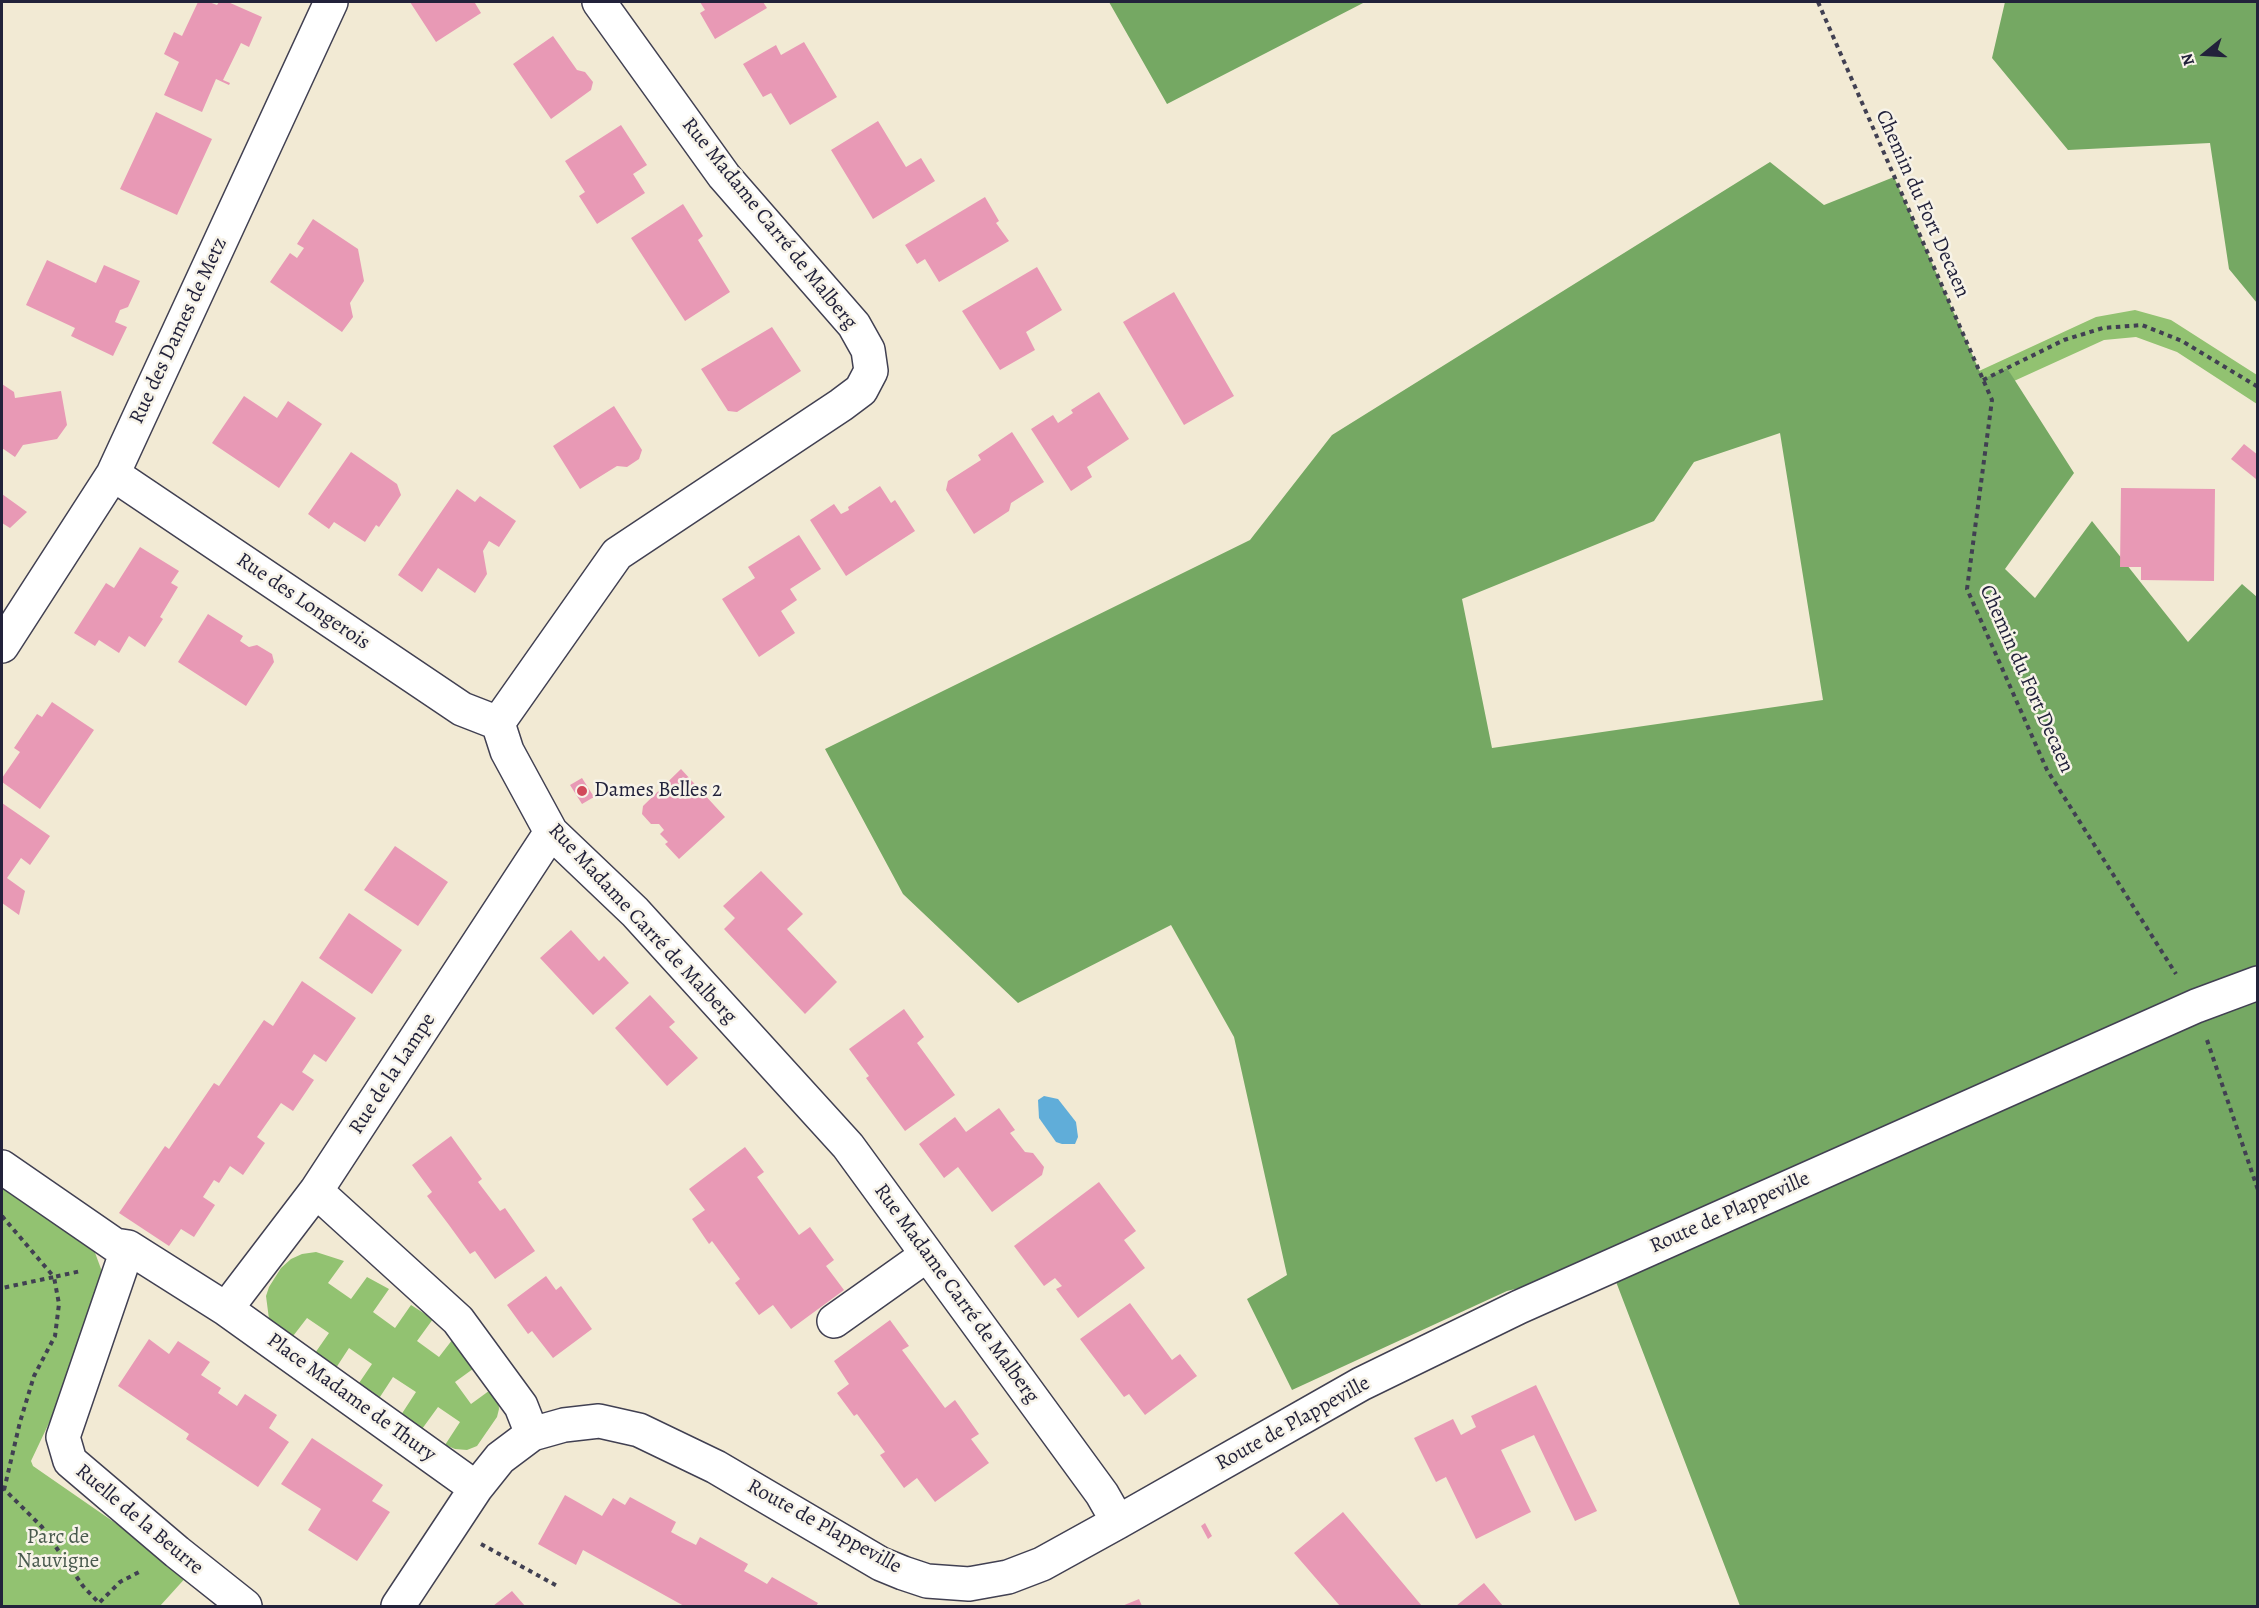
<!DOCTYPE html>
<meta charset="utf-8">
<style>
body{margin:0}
#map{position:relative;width:2259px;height:1608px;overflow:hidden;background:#f2ead4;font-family:Alegreya,serif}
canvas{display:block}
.frame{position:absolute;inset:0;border:3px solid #22223b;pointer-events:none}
.north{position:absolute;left:2175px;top:24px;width:60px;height:60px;-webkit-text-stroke:4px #f7f3e8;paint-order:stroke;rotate:252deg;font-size:16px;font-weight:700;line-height:24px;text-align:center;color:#22223b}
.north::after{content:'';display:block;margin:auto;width:21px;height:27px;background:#22223b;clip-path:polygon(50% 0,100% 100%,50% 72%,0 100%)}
</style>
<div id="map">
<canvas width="2259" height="1608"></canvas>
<div class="frame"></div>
<div class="north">N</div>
</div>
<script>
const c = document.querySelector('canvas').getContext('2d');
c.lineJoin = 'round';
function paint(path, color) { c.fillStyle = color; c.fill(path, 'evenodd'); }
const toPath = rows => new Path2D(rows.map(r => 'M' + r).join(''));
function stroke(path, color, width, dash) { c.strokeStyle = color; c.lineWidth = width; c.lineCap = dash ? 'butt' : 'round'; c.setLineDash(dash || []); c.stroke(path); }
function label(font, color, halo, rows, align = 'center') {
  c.font = font + ' Alegreya,serif'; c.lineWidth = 5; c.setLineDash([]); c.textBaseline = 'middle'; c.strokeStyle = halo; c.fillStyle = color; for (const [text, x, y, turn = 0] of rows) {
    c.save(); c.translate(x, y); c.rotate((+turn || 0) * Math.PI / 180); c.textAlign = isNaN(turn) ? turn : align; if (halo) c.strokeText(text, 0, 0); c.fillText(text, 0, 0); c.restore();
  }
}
const green = toPath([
 [2135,310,2171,320,2257,375,2257,404,2177,352,2136,337,2104,340,2014,381,2007,368,1983,380,1979,371,2096,317],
 [2,1178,94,1250,107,1285,101,1313,31,1461,33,1466,189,1574,160,1606,2,1606],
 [316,1252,344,1261,328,1283,351,1299,367,1277,389,1289,373,1312,395,1328,411,1305,433,1319,417,1341,439,1357,456,1335,477,1366,455,1382,471,1404,493,1388,498,1397,499,1409,497,1417,477,1446,467,1450,455,1449,445,1445,460,1422,438,1407,422,1429,401,1415,416,1392,393,1377,378,1400,357,1386,372,1364,349,1348,334,1371,313,1356,329,1333,307,1318,290,1340,278,1331,269,1319,266,1296,269,1287,281,1268,291,1259,302,1254]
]);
const forest = toPath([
 [1109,2,1365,2,1167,104],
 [2005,2,2257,2,2257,303,2229,269,2210,143,2068,150,1992,58],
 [1770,162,1824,205,1894,177,1983,379,2007,368,2074,473,2005,569,2035,598,2092,521,2188,642,2242,584,2257,597,2257,1606,1740,1606,1610,1266,1507,1291,1292,1390,1247,1299,1287,1275,1234,1037,1171,925,1018,1003,903,894,825,749,1250,540,1332,435],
 [1780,433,1823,700,1492,748,1462,599,1654,521,1694,462]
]);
const water = toPath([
 [1044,1096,1058,1099,1076,1122,1078,1137,1075,1144,1062,1144,1056,1142,1039,1118,1038,1100]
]);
const building = toPath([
 [198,2,209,2,217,5,219,2,228,2,262,17,249,47,241,43,223,80,230,83,229,85,216,79,202,112,164,95,179,62,164,54,174,32,182,36],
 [410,2,477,2,475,3,481,13,436,42],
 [700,2,763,2,767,8,715,39,700,13,705,10],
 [553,36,577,70,585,72,593,82,591,90,551,119,513,64],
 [804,42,837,97,790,125,771,93,763,97,743,64,776,45,781,55],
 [156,112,212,139,177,215,120,189],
 [878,121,906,167,921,158,935,181,873,219,831,150],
 [621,125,647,165,633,174,645,193,597,224,579,196,585,192,565,161],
 [985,197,999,221,996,223,1009,241,939,282,925,259,917,264,905,245],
 [683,204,703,236,698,240,730,292,685,321,631,238],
 [313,219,358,249,364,281,350,303,353,317,342,332,270,282,290,253,297,258,304,248,297,244],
 [47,260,96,283,104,265,140,281,128,307,120,310,115,322,127,327,113,356,71,336,75,328,26,305],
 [1037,267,1062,310,1026,332,1035,350,1000,370,962,311],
 [1174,292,1234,396,1184,425,1123,322],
 [772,327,801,371,737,412,728,411,701,369],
 [2,384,14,392,15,398,61,391,67,425,57,439,23,445,15,457,2,448],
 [1099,392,1129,439,1087,467,1092,477,1071,491,1031,429,1053,415,1058,423,1073,413,1071,410],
 [244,396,277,418,288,401,322,424,279,488,212,443],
 [614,406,642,450,639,459,627,467,617,466,580,489,553,446],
 [1012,432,1044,482,1011,503,1009,511,974,534,946,490,948,481,981,460,978,455],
 [2244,444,2258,455,2258,477,2256,479,2231,459],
 [351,452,397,484,401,495,379,527,376,525,365,542,334,522,329,529,308,514],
 [880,486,891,503,895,500,915,531,846,576,810,520,834,504,841,514,849,510,848,507],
 [2121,488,2215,489,2214,581,2141,580,2141,567,2120,567],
 [457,489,475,502,480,496,516,521,499,547,489,541,483,551,487,574,475,593,438,568,422,592,398,575],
 [2,494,27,512,10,528,2,523],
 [799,535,821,569,790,589,797,600,781,611,795,633,759,657,722,599,755,578,748,567],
 [140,547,179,571,171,583,178,587,160,617,163,619,145,647,129,636,119,653,99,640,95,646,74,633,106,583,114,588],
 [208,614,243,636,240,641,249,647,257,645,272,654,274,662,246,706,178,662],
 [52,702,94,730,40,809,2,782,2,778,20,752,14,748,37,714,42,717],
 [681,769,725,817,679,859,665,844,668,842,660,834,664,830,659,824,651,824,642,814,643,806],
 [582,778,594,797,582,804,570,785],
 [2,803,50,836,30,865,21,858,7,878,25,891,19,915,2,903],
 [395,846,448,882,418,926,364,890],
 [761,871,803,914,787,929,837,982,805,1014,724,929,735,918,723,906],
 [349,913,402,950,372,994,319,958],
 [571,930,599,961,604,956,629,983,593,1015,540,958],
 [302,981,356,1018,326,1062,314,1054,302,1072,314,1080,293,1111,281,1103,257,1137,265,1143,243,1175,230,1166,219,1183,214,1180,203,1197,215,1205,194,1237,181,1229,169,1246,119,1213,165,1146,169,1149,214,1083,219,1086,264,1020,273,1026],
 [650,995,675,1022,669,1027,698,1058,667,1086,615,1028],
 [904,1009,924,1037,917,1043,955,1095,905,1131,866,1078,869,1076,849,1049],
 [999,1108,1015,1130,1010,1133,1025,1152,1033,1153,1044,1167,1042,1175,992,1212,958,1167,944,1178,919,1144,955,1117,966,1132],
 [451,1136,482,1179,478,1182,500,1211,505,1208,535,1251,495,1279,475,1251,470,1254,449,1225,427,1196,432,1192,412,1165],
 [745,1147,764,1172,757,1177,799,1235,810,1227,834,1260,826,1266,844,1290,791,1329,773,1305,759,1315,735,1283,740,1279,712,1241,709,1244,692,1219,705,1210,689,1189],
 [1099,1182,1136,1231,1124,1240,1145,1268,1078,1318,1056,1289,1062,1286,1055,1278,1044,1286,1014,1246],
 [546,1276,556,1290,561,1286,592,1329,553,1358,532,1331,528,1334,507,1305],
 [1130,1303,1172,1360,1180,1354,1197,1376,1145,1415,1129,1394,1124,1397,1080,1339],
 [890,1320,909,1346,902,1350,945,1408,955,1400,979,1434,971,1439,989,1463,935,1502,917,1478,904,1488,880,1455,885,1452,857,1414,854,1416,837,1393,849,1384,834,1361],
 [149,1339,169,1354,178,1341,210,1362,201,1375,221,1388,218,1393,237,1406,245,1394,277,1415,269,1428,289,1442,258,1487,186,1439,189,1434,118,1386],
 [1536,1385,1597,1511,1575,1521,1534,1435,1501,1450,1531,1512,1476,1539,1446,1477,1436,1482,1414,1438,1453,1419,1461,1435,1476,1427,1471,1416],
 [312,1438,383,1485,372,1501,390,1512,357,1561,308,1530,321,1509,281,1484],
 [565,1495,602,1516,613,1498,625,1505,630,1497,676,1522,671,1532,684,1539,696,1545,700,1537,748,1564,744,1571,755,1577,767,1584,772,1577,818,1603,816,1606,684,1606,583,1550,576,1565,538,1544],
 [1343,1512,1422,1606,1340,1606,1294,1553],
 [1205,1523,1212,1536,1208,1539,1201,1526],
 [1484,1583,1503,1606,1456,1606],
 [512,1591,525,1606,493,1606],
 [1139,1599,1142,1606,1122,1606]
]);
const path = toPath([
 [1818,2,1992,400,1967,589,2047,770,2176,974],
 [1983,380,2064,340,2103,328,2142,325,2182,341,2258,387],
 [2207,1040,2258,1190],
 [2,1216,54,1277,2,1288],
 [2,1487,42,1527,83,1586,99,1603,120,1582,141,1571],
 [4,1490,20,1422,34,1376,55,1336,59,1304,54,1277,81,1271],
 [481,1544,559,1587]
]);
const minor = toPath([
 [599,2,724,176,854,325,868,350,871,371,861,390,841,405,617,554,498,723,507,751,551,832,635,912,848,1146,1102,1494,1118,1522],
 [113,474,462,709,498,723],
 [2,646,113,474,331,2],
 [2,1167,115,1245,128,1247,226,1309,476,1488],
 [316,1191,458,1320,521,1406,532,1434],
 [128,1247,63,1437,70,1461,177,1552,245,1606],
 [226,1309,316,1191,551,832],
 [834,1321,927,1255],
 [398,1606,476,1488,500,1458,532,1434,564,1425,599,1421,639,1430,716,1467,881,1564,903,1573,927,1581,969,1584,1008,1577,1042,1564,1118,1522,1361,1384,1519,1307,2196,1006,2258,983]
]);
const markers = [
 [582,791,6,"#d1495b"]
];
const streetNames = [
 ["Chemin du Fort Decaen",1922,204,66],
 ["Rue Madame Carré de Malberg",769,224,51],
 ["Rue des Dames de Metz",179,331,-65],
 ["Rue des Longerois",303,602,34],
 ["Chemin du Fort Decaen",2026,679,66],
 ["Rue Madame Carré de Malberg",642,924,47],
 ["Rue de la Lampe",393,1074,-57],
 ["Route de Plappeville",1730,1213,-24],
 ["Rue Madame Carré de Malberg",956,1294,54],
 ["Place Madame de Thury",351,1398,36],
 ["Route de Plappeville",1293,1424,-29],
 ["Ruelle de la Beurre",139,1520,40],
 ["Route de Plappeville",824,1527,29]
];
const poiNames = [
 ["Dames Belles 2",594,791]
];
const parkNames = [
 ["Parc de",58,1538],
 ["Nauvigne",58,1562]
];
paint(green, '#92c271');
paint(forest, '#75a863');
paint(water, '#60add9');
paint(building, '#e899b5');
stroke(minor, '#414052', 36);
stroke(path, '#414052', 4, [4.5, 4.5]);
stroke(minor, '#fff', 33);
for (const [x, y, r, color] of markers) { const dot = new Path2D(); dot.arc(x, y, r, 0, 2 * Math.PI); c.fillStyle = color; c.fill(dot); stroke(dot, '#f7f3e8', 2); }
label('21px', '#22223b', '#f7f3e8', streetNames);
label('21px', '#22223b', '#f7f3e8', poiNames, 'left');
label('21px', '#495a4e', '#f7f3e8', parkNames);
</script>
